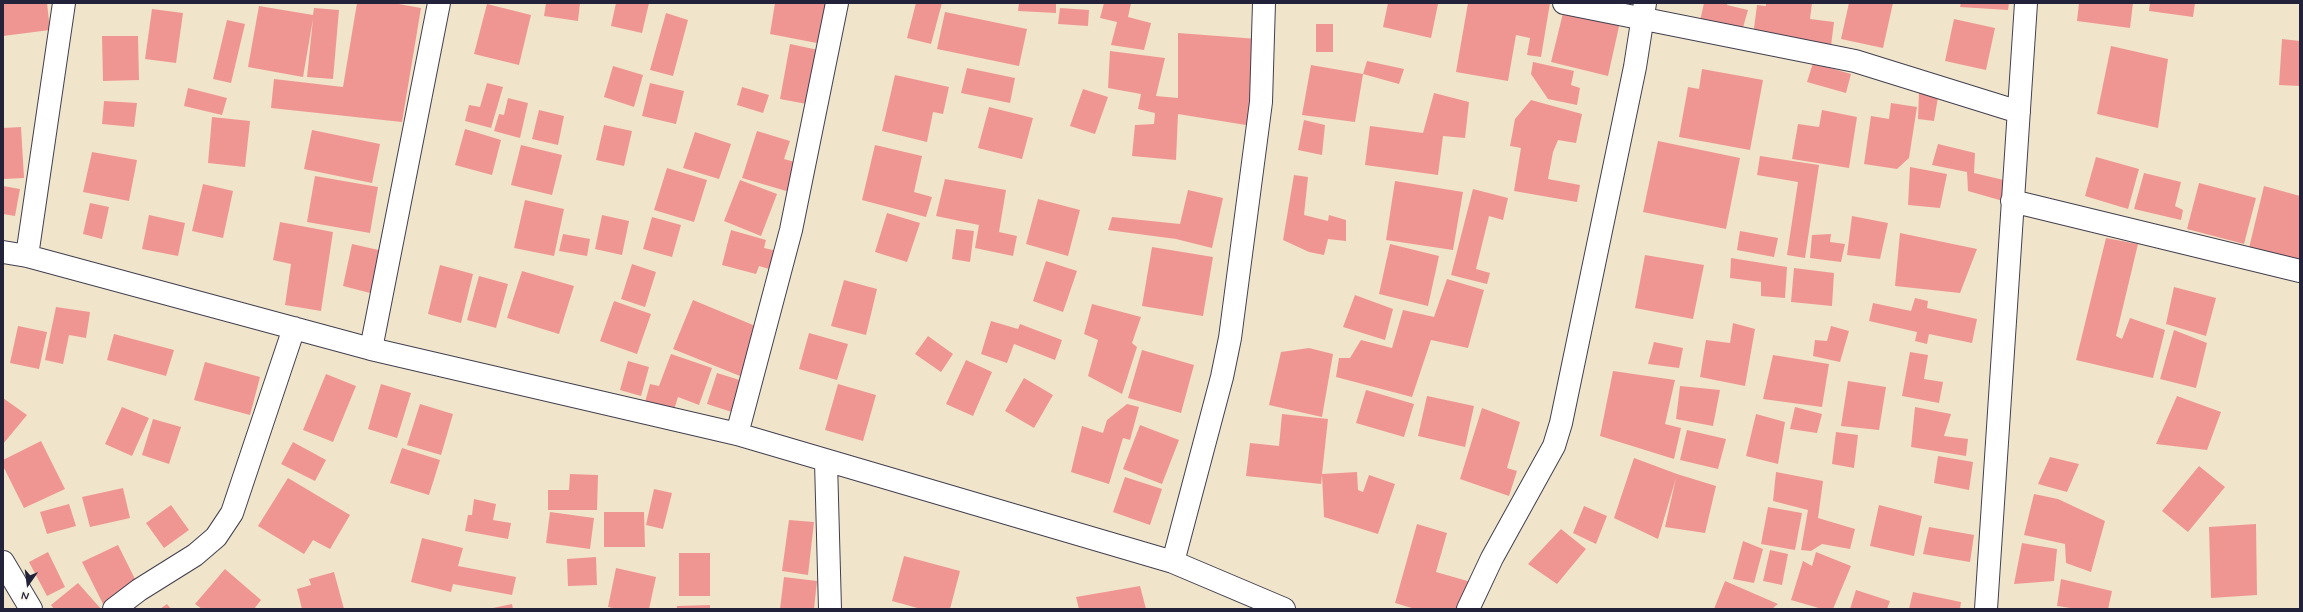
<!DOCTYPE html>
<style>
body{margin:0}
#map{position:relative;width:2303px;height:612px;overflow:hidden;background:#f0e5ca;font-family:Mynerve,sans-serif}
canvas{display:block}
.frame{position:absolute;inset:0;border:4px solid #22223b;pointer-events:none}
.north{position:absolute;left:8px;top:564px;width:40px;height:40px;-webkit-text-stroke:3px #f7f3e8;paint-order:stroke;rotate:194deg;font-size:11px;font-weight:700;line-height:16px;text-align:center;color:#22223b}
.north::after{content:'';display:block;margin:auto;width:14px;height:18px;background:#22223b;clip-path:polygon(50% 0,100% 100%,50% 72%,0 100%)}
</style>
<div id="map">
<canvas width="2303" height="612"></canvas>
<div class="frame"></div>
<div class="north">N</div>
</div>
<script>
const c = document.querySelector('canvas').getContext('2d');
c.lineJoin = 'round';
function paint(path, color) { c.fillStyle = color; c.fill(path, 'evenodd'); }
const toPath = rows => new Path2D(rows.map(r => 'M' + r).join(''));
function stroke(path, color, width, dash) { c.strokeStyle = color; c.lineWidth = width; c.lineCap = dash ? 'butt' : 'round'; c.setLineDash(dash || []); c.stroke(path); }
const building = toPath([
 [3,3,47,3,50,30,3,36],
 [357,3,393,3,421,8,402,122,271,108,274,79,343,87],
 [546,3,580,3,578,21,544,16],
 [616,3,649,3,642,33,611,26],
 [775,3,830,3,822,44,770,34],
 [916,3,942,3,931,44,907,38],
 [1019,3,1056,3,1056,13,1018,11],
 [1104,3,1131,3,1128,17,1151,23,1144,50,1111,45,1117,22,1100,18],
 [1388,3,1438,4,1431,38,1383,27],
 [1468,3,1550,3,1541,57,1527,55,1530,38,1516,35,1508,81,1456,72],
 [1704,3,1727,3,1727,5,1748,10,1742,31,1700,21],
 [1766,3,1812,3,1810,19,1834,22,1831,46,1753,36,1757,5,1766,6],
 [1849,3,1893,3,1883,48,1841,39],
 [1961,3,2009,3,2008,10,1960,7],
 [2079,3,2133,3,2130,28,2077,21],
 [2150,3,2195,3,2193,17,2149,11],
 [487,4,531,15,519,65,474,54],
 [259,6,313,15,314,8,339,10,333,79,307,77,313,19,303,77,248,67],
 [1060,8,1089,10,1088,26,1058,24],
 [152,9,183,13,176,63,145,59],
 [1564,9,1620,22,1608,76,1551,62],
 [945,12,1027,29,1019,66,937,49],
 [666,13,688,20,673,76,650,70],
 [1954,19,1995,28,1986,70,1945,61],
 [227,20,245,24,231,83,213,79],
 [1316,24,1333,24,1333,52,1316,52],
 [1178,33,1258,39,1258,127,1178,114,1176,160,1132,156,1135,125,1154,124,1155,113,1138,109,1141,94,1108,88,1110,51,1165,58,1156,96,1178,98],
 [102,36,138,36,139,80,103,81],
 [2282,39,2300,41,2300,86,2279,85],
 [790,44,823,51,812,105,780,99],
 [2111,46,2168,59,2158,128,2097,114],
 [1367,61,1404,69,1399,84,1363,74],
 [1533,62,1574,71,1571,85,1580,88,1577,105,1548,99,1531,74],
 [1813,63,1851,74,1846,93,1807,82],
 [1311,65,1363,74,1355,122,1302,115],
 [613,66,643,75,634,107,604,97],
 [967,68,1015,78,1010,103,961,93],
 [1702,69,1763,80,1750,150,1679,137,1688,87,1699,89],
 [895,75,949,87,943,114,933,112,927,142,882,131],
 [487,83,503,87,491,128,465,121,469,105,480,107],
 [650,83,684,91,676,124,642,116],
 [742,87,769,95,763,113,737,105],
 [188,88,227,98,222,115,184,106],
 [1083,89,1108,97,1095,134,1070,126],
 [1919,92,1938,97,1934,121,1918,119],
 [1434,93,1469,102,1465,138,1443,136,1438,175,1365,165,1370,126,1423,133],
 [508,98,528,103,520,138,494,131,499,114,504,115],
 [1531,100,1582,114,1576,143,1558,140,1553,152,1548,179,1580,185,1577,202,1514,191,1521,148,1510,146,1515,119],
 [104,101,137,103,134,127,102,124],
 [1891,103,1917,107,1909,158,1897,169,1864,164,1871,116,1889,119],
 [989,107,1033,118,1022,159,978,148],
 [539,110,564,116,558,145,532,139],
 [1822,110,1857,117,1849,168,1792,159,1798,124,1819,127],
 [212,117,250,121,245,167,208,163],
 [1304,120,1325,125,1322,155,1298,150],
 [604,125,632,131,624,166,596,160],
 [21,127,24,178,3,179,3,128],
 [465,129,501,140,492,175,455,165],
 [312,130,380,144,372,183,304,169],
 [757,131,790,141,784,159,802,164,793,193,742,178],
 [695,132,731,144,719,179,683,168],
 [1658,141,1740,158,1726,229,1643,212],
 [1938,144,1975,153,1974,173,2008,181,2003,201,1968,191,1967,172,1932,165],
 [521,145,562,155,552,195,511,185],
 [875,145,922,156,914,192,932,197,926,217,862,200],
 [92,152,137,160,129,201,83,192],
 [1760,156,1819,165,1805,258,1787,255,1798,182,1757,175],
 [2096,157,2139,169,2128,209,2085,196],
 [1910,167,1947,174,1940,208,1908,205],
 [667,168,707,180,694,222,654,210],
 [2144,173,2181,182,2175,206,2183,210,2181,220,2134,209],
 [1294,175,1308,177,1304,215,1328,221,1329,215,1346,220,1346,241,1328,239,1324,255,1309,252,1283,240],
 [315,176,378,187,370,233,307,222],
 [945,179,1006,190,999,232,1017,236,1013,256,975,248,979,225,936,216],
 [740,180,777,194,761,236,724,221],
 [1395,181,1463,192,1453,250,1386,240],
 [2199,183,2256,198,2244,244,2187,229],
 [203,184,233,191,223,238,192,231],
 [3,186,20,189,15,216,3,214],
 [2264,186,2300,196,2300,261,2249,248],
 [1473,189,1508,198,1503,220,1489,216,1476,269,1490,273,1487,284,1451,275],
 [1188,190,1223,198,1212,248,1176,239,1108,230,1112,217,1180,224],
 [1038,199,1080,210,1068,256,1026,244],
 [525,200,564,209,554,256,514,248],
 [90,203,109,207,102,239,83,234],
 [887,213,920,223,907,262,875,252],
 [149,215,185,223,178,256,142,249],
 [602,215,629,221,622,255,595,249],
 [1852,216,1888,223,1880,259,1847,255],
 [652,217,681,225,672,257,643,249],
 [280,222,333,232,321,311,285,305,291,264,273,260],
 [956,229,974,231,970,262,952,259],
 [731,230,766,240,764,248,782,252,776,271,759,266,756,274,722,265],
 [1740,231,1778,238,1774,257,1737,250],
 [1900,233,1977,249,1960,293,1895,286],
 [563,234,590,239,587,256,559,251],
 [1831,234,1830,242,1845,244,1841,262,1810,258,1812,235],
 [2106,238,2138,244,2116,336,2122,339,2130,318,2165,330,2153,378,2076,360],
 [352,244,383,251,374,294,343,286],
 [1390,244,1439,256,1428,306,1379,294],
 [1152,247,1213,257,1203,316,1142,306],
 [1645,255,1704,265,1693,319,1635,308],
 [1731,258,1787,267,1785,298,1761,296,1761,282,1730,278],
 [1046,261,1077,271,1063,312,1033,301],
 [632,264,656,272,645,307,621,299],
 [440,265,473,274,461,323,428,314],
 [1794,268,1834,273,1832,306,1791,302],
 [522,271,574,286,559,334,507,318],
 [479,276,508,284,496,328,467,320],
 [1447,279,1484,290,1468,348,1431,340,1412,397,1336,377,1339,358,1350,358,1361,340,1392,348,1403,310,1434,317],
 [844,280,877,289,866,335,831,326],
 [2174,287,2216,298,2206,336,2166,324],
 [1355,295,1393,309,1385,340,1343,327],
 [1915,298,1928,301,1927,308,1977,319,1972,343,1929,334,1927,344,1915,341,1917,332,1869,321,1873,303,1911,311],
 [693,300,765,330,745,378,673,349],
 [614,301,651,314,637,354,600,341],
 [1092,304,1141,317,1132,343,1137,347,1122,394,1088,376,1098,340,1084,334],
 [56,307,90,312,86,338,69,335,63,364,45,360],
 [991,321,1018,329,1020,324,1062,340,1055,360,1014,344,1007,363,981,354],
 [1733,323,1755,329,1745,386,1700,377,1706,340,1730,343],
 [18,326,47,332,39,369,10,363],
 [1831,326,1849,331,1840,362,1813,356,1815,340,1827,341],
 [2174,330,2207,343,2196,388,2160,379],
 [809,333,848,344,837,380,799,369],
 [114,334,174,350,166,376,107,360],
 [928,336,953,354,941,372,915,354],
 [1654,342,1683,348,1679,368,1648,364],
 [1309,348,1333,354,1322,417,1269,405,1281,352],
 [1142,350,1194,365,1181,413,1128,398],
 [1910,352,1928,355,1924,379,1943,382,1939,403,1902,396],
 [671,354,712,368,699,405,678,397,673,413,644,406,650,384,659,386],
 [1773,355,1829,364,1822,407,1763,399],
 [966,360,992,372,973,416,946,404],
 [628,361,649,367,641,396,620,390],
 [205,362,260,377,250,415,194,400],
 [1613,371,1675,380,1665,424,1681,428,1674,459,1600,436],
 [717,373,746,382,735,413,707,404],
 [326,374,356,386,333,442,303,430],
 [1024,378,1053,395,1034,428,1005,411],
 [1848,381,1886,387,1879,430,1841,426],
 [381,384,411,393,397,438,368,429],
 [838,384,876,395,863,441,825,430],
 [1680,386,1720,390,1713,426,1676,419],
 [1366,390,1414,404,1404,437,1356,423],
 [1427,396,1474,406,1465,447,1418,436],
 [2177,396,2221,412,2207,450,2156,444],
 [3,398,27,415,3,444],
 [420,404,453,414,441,455,407,445],
 [1127,404,1139,407,1130,440,1123,438,1109,484,1071,472,1082,426,1103,433,1107,420],
 [122,407,149,418,132,456,105,444],
 [1795,407,1822,414,1817,433,1790,429],
 [1915,407,1951,414,1944,436,1968,439,1966,456,1911,447],
 [1482,408,1520,422,1507,468,1517,471,1509,496,1460,479],
 [1282,414,1328,419,1322,474,1357,472,1358,490,1363,492,1369,475,1395,484,1378,534,1324,517,1322,475,1321,484,1246,476,1250,443,1279,446],
 [1756,414,1785,422,1778,464,1746,456],
 [153,419,181,427,169,464,142,455],
 [1140,425,1179,440,1162,484,1123,469],
 [1687,430,1726,439,1718,469,1680,460],
 [1836,432,1858,435,1854,468,1832,464],
 [41,441,65,489,24,508,3,466,3,460],
 [293,442,326,460,315,481,281,464],
 [402,448,440,460,429,495,390,483],
 [1938,456,1973,462,1969,490,1934,483],
 [2050,457,2079,464,2067,492,2038,484],
 [1634,458,1677,474,1716,486,1705,533,1665,527,1676,478,1658,539,1614,518],
 [2199,466,2225,487,2188,532,2162,511],
 [1776,472,1823,481,1818,518,1855,529,1850,549,1822,544,1811,551,1801,550,1808,510,1773,501],
 [570,474,598,475,597,510,548,510,548,490,569,490],
 [1125,477,1162,489,1150,525,1113,512],
 [288,478,350,515,330,549,313,540,304,554,258,526],
 [123,488,130,518,90,527,82,497],
 [654,489,672,493,663,529,646,525],
 [2034,494,2058,499,2105,521,2091,572,2066,563,2065,544,2024,535],
 [474,499,496,504,493,520,511,523,508,539,465,531,468,515,472,515],
 [69,504,76,526,47,534,40,512],
 [171,505,189,530,164,548,146,523],
 [1879,505,1922,516,1914,556,1870,546],
 [1584,506,1607,516,1596,544,1573,533],
 [1768,507,1802,513,1795,550,1761,544],
 [550,512,594,518,590,549,546,543],
 [604,512,644,512,645,547,604,547],
 [789,520,814,522,808,575,782,571],
 [1417,524,1447,533,1436,572,1471,582,1464,609,1415,609,1395,603],
 [2256,524,2257,595,2211,598,2209,527],
 [1929,527,1974,535,1970,562,1923,554],
 [1561,529,1586,549,1557,584,1528,564],
 [422,538,463,548,458,566,516,577,512,595,453,584,451,592,411,582],
 [1743,541,1763,549,1754,583,1733,579],
 [2022,543,2057,549,2054,581,2014,584],
 [118,545,140,589,104,606,82,562],
 [1770,550,1788,554,1782,585,1763,581],
 [48,552,65,587,47,596,29,562],
 [1816,552,1851,566,1833,609,1822,609,1791,600,1803,561,1812,566],
 [679,553,710,553,710,596,679,596],
 [904,556,960,571,950,609,921,609,892,601],
 [596,557,597,585,568,586,567,559],
 [616,568,656,577,649,609,618,609,608,607],
 [225,569,261,600,254,609,202,609,195,604],
 [334,572,344,609,302,609,297,589,311,585,309,579],
 [784,577,817,581,814,609,780,609],
 [2061,579,2112,591,2108,609,2077,609,2057,606],
 [1725,581,1778,604,1772,609,1714,609],
 [78,583,101,609,54,609,51,605],
 [1140,586,1146,609,1079,609,1076,597],
 [1856,590,1890,601,1887,609,1850,609],
 [1913,592,1961,602,1960,609,1909,609],
 [167,604,171,609,160,609],
 [512,604,513,609,493,609,493,608],
 [710,605,710,609,677,609,677,606]
]);
const minor = toPath([
 [1564,3,1855,61,2019,112],
 [2012,201,2300,271],
 [3,252,27,256,371,349,737,434,1173,562,1284,609],
 [27,256,64,3],
 [371,349,439,3],
 [737,434,791,230,837,3],
 [826,462,830,609],
 [3,562,31,609],
 [1173,562,1222,377,1230,338,1261,102,1264,3],
 [114,609,139,590,195,555,216,537,232,513,294,328],
 [1468,609,1492,558,1554,446,1561,423,1635,67,1645,3],
 [1986,609,2026,3]
]);
paint(building, '#f09692');
stroke(minor, '#413f50', 24);
stroke(minor, '#fff', 22);
</script>
